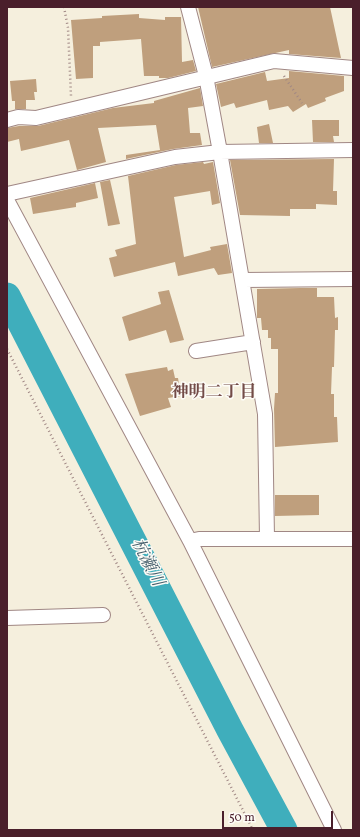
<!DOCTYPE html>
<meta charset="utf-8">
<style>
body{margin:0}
#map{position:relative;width:360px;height:837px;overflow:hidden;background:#f5efdd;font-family:Vollkorn,serif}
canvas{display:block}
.frame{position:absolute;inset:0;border:8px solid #4a1f2b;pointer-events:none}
.scale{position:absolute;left:222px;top:811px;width:111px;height:18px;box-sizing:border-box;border:2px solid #4a1f2b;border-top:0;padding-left:5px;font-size:12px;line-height:14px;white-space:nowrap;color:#4a1f2b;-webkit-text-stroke:3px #fdfcf7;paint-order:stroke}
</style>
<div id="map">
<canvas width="360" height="837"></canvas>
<div class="frame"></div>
<div class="scale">50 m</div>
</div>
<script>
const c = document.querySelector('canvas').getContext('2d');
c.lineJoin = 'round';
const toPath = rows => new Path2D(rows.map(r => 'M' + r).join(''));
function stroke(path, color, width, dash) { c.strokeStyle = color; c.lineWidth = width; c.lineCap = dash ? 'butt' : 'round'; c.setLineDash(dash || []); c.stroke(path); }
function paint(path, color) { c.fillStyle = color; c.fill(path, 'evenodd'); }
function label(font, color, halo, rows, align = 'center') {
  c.font = font + ' Vollkorn,"Noto Serif JP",serif'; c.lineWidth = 3; c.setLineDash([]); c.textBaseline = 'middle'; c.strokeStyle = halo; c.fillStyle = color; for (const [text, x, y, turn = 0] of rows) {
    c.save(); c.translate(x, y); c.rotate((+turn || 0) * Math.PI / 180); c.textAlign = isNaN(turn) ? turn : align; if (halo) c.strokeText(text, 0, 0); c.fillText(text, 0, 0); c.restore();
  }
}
const river = toPath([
 [7,296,230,730,284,830]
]);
const building = toPath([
 [198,7,330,7,341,58,289,54,289,50,212,67],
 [139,14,139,18,165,20,165,17,181,17,182,62,193,60,196,71,168,78,159,78,159,76,144,76,141,39,100,42,100,46,93,46,93,78,76,79,71,20,102,18,102,16],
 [289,71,344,76,344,91,325,98,326,101,308,108,306,104,293,112,288,106,269,110,267,100,236,108,234,103,221,107,216,84,265,72,267,81,289,78],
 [36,79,37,92,34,92,35,100,26,100,26,109,15,109,15,101,12,101,10,81],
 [200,88,203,106,188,108,190,133,200,133,202,145,173,149,126,159,126,155,160,150,156,125,98,128,106,162,77,170,69,140,21,151,19,139,7,142,7,128,19,126,38,126,113,108,154,103,154,101],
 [312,120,339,120,339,136,333,136,334,142,313,142],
 [269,124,273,143,259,143,257,127],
 [334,159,333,191,337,191,337,205,316,204,316,209,290,209,290,216,240,215,230,160],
 [203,162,204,164,213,162,220,203,212,205,210,191,174,197,184,257,211,250,210,247,227,244,232,273,218,275,214,268,178,276,175,262,114,277,109,258,117,256,115,250,136,244,128,176,176,165],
 [110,180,120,224,108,226,100,182],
 [95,183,98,198,76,203,76,207,33,214,30,198],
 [300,288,317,288,317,297,334,297,335,318,338,317,338,330,335,330,334,367,332,367,331,394,334,394,334,417,337,417,338,442,275,447,274,409,275,393,278,393,278,349,271,349,271,338,268,338,268,330,262,330,261,318,257,318,257,289],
 [169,290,184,340,170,343,166,330,129,341,122,317,161,304,158,292],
 [167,367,168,371,173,369,175,378,178,378,181,396,168,398,171,407,140,416,125,374],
 [275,495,319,495,319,515,275,516]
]);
const path = toPath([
 [64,7,68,28,71,96],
 [284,76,302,103],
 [7,349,253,830]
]);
const minor = toPath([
 [188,7,206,76,220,152,265,414,267,538],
 [7,120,18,117,36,118,274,61,353,68],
 [7,194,175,157,220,152,353,150],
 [7,200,190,541,334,830],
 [243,280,353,279],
 [196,351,253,342],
 [190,541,199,539,353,539],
 [7,618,103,615]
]);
const neighbourhoodNames = [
 ["神明二丁目",214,394]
];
const waterNames = [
 ["杭瀬川",146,563,63]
];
stroke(river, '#3faebc', 27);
paint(building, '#bf9f7d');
stroke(minor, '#a08784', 16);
stroke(path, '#a08784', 2.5, [1, 3]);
stroke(minor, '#fff', 14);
label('bold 17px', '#734c48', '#fdfcf7', neighbourhoodNames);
label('italic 17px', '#455f6c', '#fdfcf7', waterNames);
</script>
